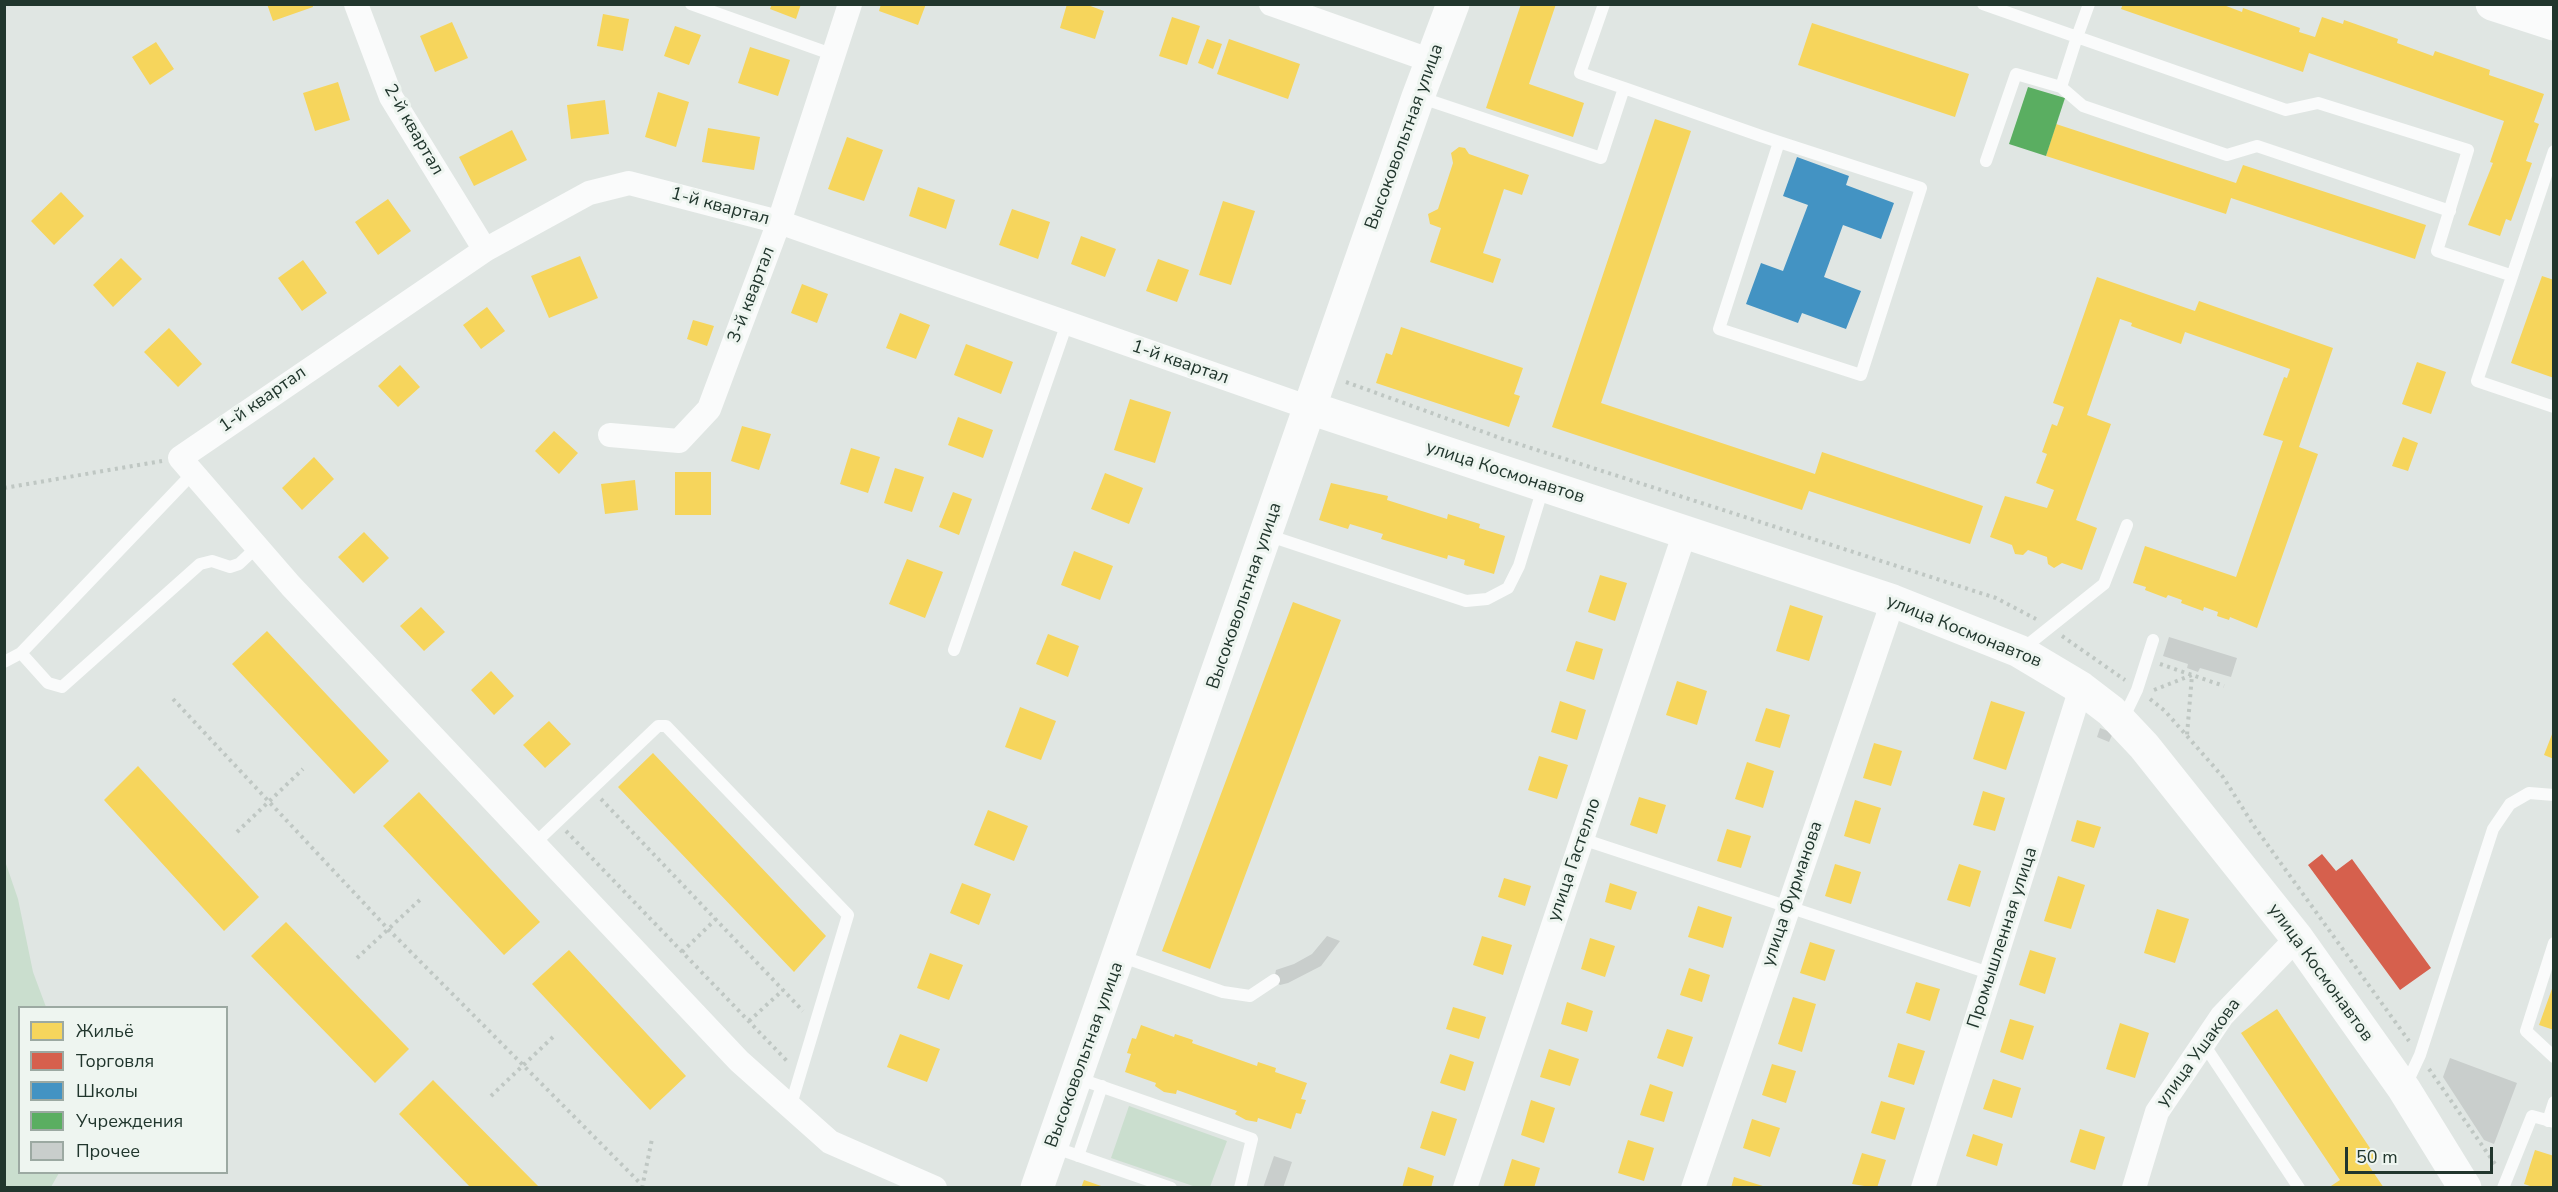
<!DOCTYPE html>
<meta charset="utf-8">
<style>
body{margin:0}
#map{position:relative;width:2558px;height:1192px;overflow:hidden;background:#e0e6e3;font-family:"Nunito Sans",sans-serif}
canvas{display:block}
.frame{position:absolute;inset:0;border:6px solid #21362d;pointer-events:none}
.legend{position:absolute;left:18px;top:1006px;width:210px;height:168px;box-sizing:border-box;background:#eef5f0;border:2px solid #9ca9a2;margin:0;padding:8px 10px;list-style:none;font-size:18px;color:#21362d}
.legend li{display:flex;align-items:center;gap:12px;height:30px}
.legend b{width:30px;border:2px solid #9ca9a2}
.scale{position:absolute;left:2345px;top:1147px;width:148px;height:27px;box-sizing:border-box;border:3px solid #21362d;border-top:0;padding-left:8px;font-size:18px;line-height:21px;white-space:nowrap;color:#21362d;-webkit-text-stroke:4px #eef5f0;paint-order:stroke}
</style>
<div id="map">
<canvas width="2558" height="1192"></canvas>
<div class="frame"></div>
<ul class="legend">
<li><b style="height:16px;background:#f6d55c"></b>Жильё</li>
<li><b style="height:16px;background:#d6604d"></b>Торговля</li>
<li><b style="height:16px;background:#4393c3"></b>Школы</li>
<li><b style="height:16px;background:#5aae61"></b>Учреждения</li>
<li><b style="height:16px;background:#c9cecc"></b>Прочее</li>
</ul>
<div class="scale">50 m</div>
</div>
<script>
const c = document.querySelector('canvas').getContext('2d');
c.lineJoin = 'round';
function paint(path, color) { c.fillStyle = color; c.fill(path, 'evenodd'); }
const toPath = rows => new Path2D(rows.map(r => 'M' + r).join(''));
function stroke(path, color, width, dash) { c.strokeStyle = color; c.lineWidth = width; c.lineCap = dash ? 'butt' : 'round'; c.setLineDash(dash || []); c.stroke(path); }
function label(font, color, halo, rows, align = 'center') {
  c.font = font + ' "Nunito Sans",sans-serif'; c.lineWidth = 6; c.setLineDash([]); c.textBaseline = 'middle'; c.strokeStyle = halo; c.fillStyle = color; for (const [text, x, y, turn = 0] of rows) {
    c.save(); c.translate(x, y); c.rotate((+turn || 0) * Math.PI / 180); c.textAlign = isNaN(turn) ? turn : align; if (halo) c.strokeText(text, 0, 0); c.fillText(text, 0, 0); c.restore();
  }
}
const green = toPath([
 [5,861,18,899,33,972,46,1007,20,1008,20,1172,59,1173,51,1187,5,1187],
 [1129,1106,1227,1141,1210,1187,1196,1187,1111,1158]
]);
const homes = toPath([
 [267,4,312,4,313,7,273,21],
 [772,4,801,4,796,19,770,9],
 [881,4,926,4,918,25,879,11],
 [1067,4,1085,4,1104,11,1095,39,1060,28],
 [1521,4,1556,4,1529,84,1584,103,1573,137,1486,108],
 [2123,4,2221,4,2242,12,2243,8,2300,28,2299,32,2315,37,2322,17,2343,24,2344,20,2398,39,2397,43,2433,56,2435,51,2490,70,2489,75,2544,94,2534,122,2539,124,2526,161,2532,163,2511,221,2506,219,2500,236,2468,225,2493,163,2490,162,2504,121,2309,53,2303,72,2121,9],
 [603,14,629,19,623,51,597,46],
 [1172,17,1200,26,1187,65,1159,56],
 [452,22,468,58,435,72,420,36],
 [1812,23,1969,74,1955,117,1798,65],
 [675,26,701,35,689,65,664,56],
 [1207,39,1222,44,1213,69,1198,63],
 [1229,39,1300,64,1288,99,1217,74],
 [156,42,174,69,150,85,132,57],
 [750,47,790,60,778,96,738,83],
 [338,82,350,120,315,131,303,93],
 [658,92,689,102,676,147,645,137],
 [605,100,609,134,571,139,567,105],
 [1655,119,1691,131,1601,403,1815,474,1822,452,1983,506,1970,544,1809,491,1802,510,1552,427],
 [2056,124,2236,183,2243,165,2426,225,2415,259,2231,198,2226,214,2046,156],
 [708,128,760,137,754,170,702,162],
 [512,130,527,160,474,186,459,157],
 [847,137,883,150,864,201,828,189],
 [1459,147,1465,148,1469,154,1529,175,1522,195,1504,189,1483,253,1501,259,1493,283,1430,262,1441,228,1430,224,1428,214,1438,209,1453,163,1451,153],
 [918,187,955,200,946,229,909,216],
 [61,192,84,216,54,245,31,221],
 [388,199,411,231,378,255,355,222],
 [1223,201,1255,211,1231,285,1199,275],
 [1012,209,1050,222,1038,259,999,245],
 [1081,236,1116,249,1105,277,1071,264],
 [580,256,598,298,549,318,531,276],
 [121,258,142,279,113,307,93,285],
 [1158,259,1189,270,1177,302,1146,291],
 [303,260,327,293,302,311,278,278],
 [2542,276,2554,280,2554,378,2511,363],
 [2097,277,2195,311,2199,301,2333,348,2299,447,2318,454,2257,628,2230,617,2229,620,2217,616,2218,612,2204,607,2203,611,2181,603,2182,600,2168,595,2166,598,2145,590,2146,587,2133,583,2145,546,2236,577,2283,441,2263,435,2284,377,2287,378,2290,369,2185,332,2181,344,2131,326,2132,323,2120,319,2087,415,2111,424,2076,520,2097,528,2082,570,2062,563,2054,568,2048,564,2047,557,2028,550,2023,555,2015,554,2012,545,1990,537,2005,496,2047,508,2054,490,2036,483,2047,454,2042,452,2052,424,2057,426,2064,407,2053,403],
 [802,284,828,294,817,323,791,313],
 [487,307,505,331,481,349,463,325],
 [900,313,930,325,916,359,886,348],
 [693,320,714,326,707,346,687,339],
 [1401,327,1523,368,1514,394,1520,396,1509,427,1376,383,1386,353,1392,355],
 [169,328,202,364,178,387,144,352],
 [966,344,1013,362,1001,394,954,375],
 [2417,362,2446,372,2431,414,2402,404],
 [400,365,420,387,398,407,378,386],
 [1130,399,1171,412,1155,463,1114,450],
 [958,417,993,430,983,458,948,445],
 [742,426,771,434,759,470,731,461],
 [554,431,578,453,559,474,535,451],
 [2403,437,2418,443,2408,471,2392,466],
 [851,448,880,457,868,493,840,484],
 [314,457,334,479,302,510,282,488],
 [895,468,924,477,912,512,884,503],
 [675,472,711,472,711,515,675,515],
 [1105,473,1143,488,1129,524,1091,509],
 [635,480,638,510,605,514,601,484],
 [1331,483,1388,496,1387,500,1447,519,1448,514,1480,524,1479,528,1505,536,1494,574,1464,565,1465,560,1448,555,1447,559,1381,539,1383,534,1350,524,1348,529,1319,520],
 [953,492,972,499,959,535,939,527],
 [364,532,389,558,363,583,338,557],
 [1074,551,1113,566,1100,600,1061,585],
 [907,559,943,572,925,618,889,604],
 [1600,575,1627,583,1615,621,1588,612],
 [1293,602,1341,620,1210,969,1162,951],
 [1790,605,1823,616,1809,661,1776,651],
 [421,607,445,632,424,651,400,626],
 [267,631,389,761,354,794,232,664],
 [1048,634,1079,646,1068,677,1036,664],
 [1576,641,1603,649,1594,680,1566,671],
 [491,671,514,696,494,715,471,690],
 [1677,681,1707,691,1697,725,1666,715],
 [1560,701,1586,710,1577,740,1551,732],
 [1991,701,2025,712,2006,770,1973,759],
 [1020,707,1056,721,1041,760,1005,747],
 [1766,708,1790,715,1780,748,1755,741],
 [549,721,571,744,545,768,523,745],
 [2554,729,2554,759,2544,755],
 [1874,743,1902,751,1891,786,1863,778],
 [653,753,826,936,794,972,618,787],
 [1539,756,1568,765,1557,799,1528,790],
 [1747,762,1774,771,1763,808,1735,799],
 [138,766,259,897,224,931,104,800],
 [1983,791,2005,798,1995,831,1973,825],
 [419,792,540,922,504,955,383,826],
 [1639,797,1666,805,1657,834,1630,825],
 [1855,800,1881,808,1870,844,1844,836],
 [988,810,1028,826,1014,861,974,845],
 [2077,820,2101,827,2094,848,2071,841],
 [1727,829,1751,836,1741,868,1717,861],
 [1835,864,1861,872,1851,904,1825,896],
 [1959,864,1981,871,1970,907,1947,900],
 [2058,876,2085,885,2071,929,2044,921],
 [1504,878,1531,886,1525,906,1498,897],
 [962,883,991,894,979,925,950,913],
 [1610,883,1637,892,1631,910,1605,902],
 [1698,906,1732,917,1723,948,1688,937],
 [2157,909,2189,919,2175,963,2144,953],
 [286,922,409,1049,375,1083,251,956],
 [1482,936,1512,945,1503,975,1473,965],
 [1590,938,1615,946,1605,977,1581,969],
 [1810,942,1835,950,1825,981,1800,973],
 [569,950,686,1076,650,1110,532,984],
 [2030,950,2056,958,2045,994,2019,985],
 [930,953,963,965,949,1000,917,988],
 [1689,968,1710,975,1702,1002,1680,995],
 [1916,982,1940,989,1930,1021,1906,1013],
 [2553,986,2554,986,2554,1030,2539,1025],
 [1793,997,1816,1004,1802,1052,1778,1044],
 [1567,1002,1593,1011,1587,1032,1561,1024],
 [1453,1007,1486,1017,1479,1039,1446,1029],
 [2277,1009,2376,1157,2367,1163,2384,1188,2328,1188,2340,1180,2241,1033],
 [2010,1019,2034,1026,2023,1060,2000,1052],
 [2120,1023,2149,1033,2135,1078,2106,1069],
 [1141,1025,1174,1037,1175,1034,1193,1040,1192,1043,1257,1066,1258,1062,1276,1068,1275,1072,1307,1083,1301,1099,1306,1100,1301,1114,1296,1113,1291,1129,1258,1118,1257,1122,1246,1120,1235,1114,1237,1111,1177,1090,1176,1094,1164,1092,1155,1086,1156,1083,1125,1072,1131,1054,1127,1053,1132,1038,1136,1039],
 [1667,1029,1693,1037,1683,1067,1657,1058],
 [900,1034,940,1049,927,1082,887,1067],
 [1898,1043,1925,1051,1914,1085,1888,1077],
 [1549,1049,1579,1059,1570,1086,1540,1077],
 [1450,1054,1474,1062,1465,1091,1440,1083],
 [1772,1064,1796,1071,1786,1103,1762,1095],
 [1993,1079,2021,1088,2012,1118,1983,1109],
 [433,1080,540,1188,471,1188,399,1114],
 [1650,1084,1673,1092,1664,1122,1640,1115],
 [1531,1100,1555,1108,1544,1143,1521,1135],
 [1881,1101,1905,1108,1895,1140,1871,1133],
 [1432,1111,1457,1119,1445,1156,1420,1148],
 [1752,1119,1780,1128,1770,1157,1743,1148],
 [2080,1129,2105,1137,2095,1170,2070,1162],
 [1973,1134,2003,1144,1997,1166,1966,1156],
 [1628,1140,1654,1148,1644,1181,1618,1173],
 [2535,1150,2554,1156,2554,1188,2536,1188,2524,1184],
 [1862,1153,1886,1160,1877,1188,1852,1184],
 [1512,1159,1540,1168,1534,1188,1503,1188],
 [1408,1167,1434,1176,1431,1188,1402,1188],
 [1734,1177,1766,1187,1765,1188,1731,1188],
 [1084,1180,1104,1187,1104,1188,1081,1188]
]);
const shops = toPath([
 [2322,854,2336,871,2352,859,2431,968,2400,990,2308,865]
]);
const schools = toPath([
 [1797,157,1849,176,1846,185,1894,203,1881,239,1843,225,1824,277,1861,291,1846,329,1802,313,1798,323,1746,304,1761,263,1783,271,1808,205,1783,196]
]);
const public = toPath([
 [2028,87,2065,98,2046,156,2009,144]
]);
const building = toPath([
 [2169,637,2237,658,2231,677,2200,668,2198,672,2187,668,2188,664,2163,656],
 [2100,728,2113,733,2109,742,2097,737],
 [1327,936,1340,941,1321,966,1288,983,1280,985,1274,980,1276,970,1294,964,1312,954],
 [2450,1058,2517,1083,2494,1144,2484,1140,2443,1077],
 [1274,1156,1292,1162,1283,1188,1263,1188]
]);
const path = toPath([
 [1346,382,1503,439,1996,598,2036,619],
 [4,488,162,461],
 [2062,636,2125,680],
 [2160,664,2224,686],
 [2154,690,2192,675,2187,735],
 [173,699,389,930,641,1184],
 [2150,699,2165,711,2223,777,2254,826,2409,1041],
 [601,799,803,1011],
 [566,831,787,1061],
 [237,832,303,769],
 [682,952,716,919],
 [357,958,423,897],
 [749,1021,783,990],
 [2429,1069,2495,1164],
 [491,1096,554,1036],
 [642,1188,652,1139]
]);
const lane = toPath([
 [691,4,834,55],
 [1983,4,2077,37,2089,4],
 [2061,87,2077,37,2286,110,2318,103,2468,150,2437,251,2510,275],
 [1624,88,1761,136,1779,142,1921,188,1861,375,1719,329,1779,142],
 [1419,97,1601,158,1624,88,1580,73,1604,4],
 [2554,151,2477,381,2554,407],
 [1986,161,2016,74,2061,87,2083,106,2227,155,2257,146,2450,211],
 [1267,535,1466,601,1487,599,1508,588,1519,566,1543,488],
 [954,650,1067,323],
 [2020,651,2104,584,2127,525],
 [21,653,48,683,62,687,200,564,212,561,230,567,239,564,257,547],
 [4,662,21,653,193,473],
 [2122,721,2137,690,2153,640],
 [1582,839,1992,974],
 [534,844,658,726,666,726,848,915,790,1108],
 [2554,943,2526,1031,2554,1057],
 [1120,956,1223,992,1250,996,1274,980],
 [2203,1043,2299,1188],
 [1077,1078,1252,1139,1240,1188],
 [2406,1085,2420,1055,2493,829,2510,804,2529,793,2554,795],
 [2548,1121,2554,1102],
 [1053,1147,1171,1188],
 [1078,1156,1102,1086],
 [2503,1188,2532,1116,2554,1122]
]);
const street = toPath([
 [356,4,391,97,485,250],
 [1271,4,1432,61],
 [610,435,679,441,709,409,779,222,850,4],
 [935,1188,830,1142,739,1061,291,586,180,458,485,250,589,193,629,183,779,222,1310,408],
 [1465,1188,1685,532],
 [1693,1188,1893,601],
 [1923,1188,2081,688],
 [2134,1188,2157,1112,2222,1016,2297,938]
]);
const secondary = toPath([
 [2492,4,2554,24],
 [1310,408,1893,601,2019,651,2081,688,2111,711,2144,746,2297,938,2404,1089,2465,1188],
 [1037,1188,1418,97,1453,4]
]);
const streetNames = [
 ["2-й квартал",413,130,60],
 ["Высоковольтная улица",1405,137,-70],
 ["1-й квартал",720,207,15],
 ["3-й квартал",752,295,-69],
 ["1-й квартал",1180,363,19],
 ["1-й квартал",263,400,-35],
 ["улица Космонавтов",1505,473,18],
 ["Высоковольтная улица",1245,596,-71],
 ["улица Космонавтов",1964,632,22],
 ["улица Гастелло",1575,860,-71],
 ["улица Фурманова",1793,894,-71],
 ["Промышленная улица",2003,938,-72],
 ["улица Космонавтов",2320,973,54],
 ["улица Ушакова",2199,1053,-54],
 ["Высоковольтная улица",1085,1055,-70]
];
paint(green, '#cadece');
paint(homes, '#f6d55c');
paint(shops, '#d6604d');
paint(schools, '#4393c3');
paint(public, '#5aae61');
paint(building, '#c9cecc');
stroke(path, '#bfc7c3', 4, [3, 4.5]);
stroke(lane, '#fafbfb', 12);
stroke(street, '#fafbfb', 24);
stroke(secondary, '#fafbfb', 33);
label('18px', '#21362d', '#eef5f0', streetNames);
</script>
